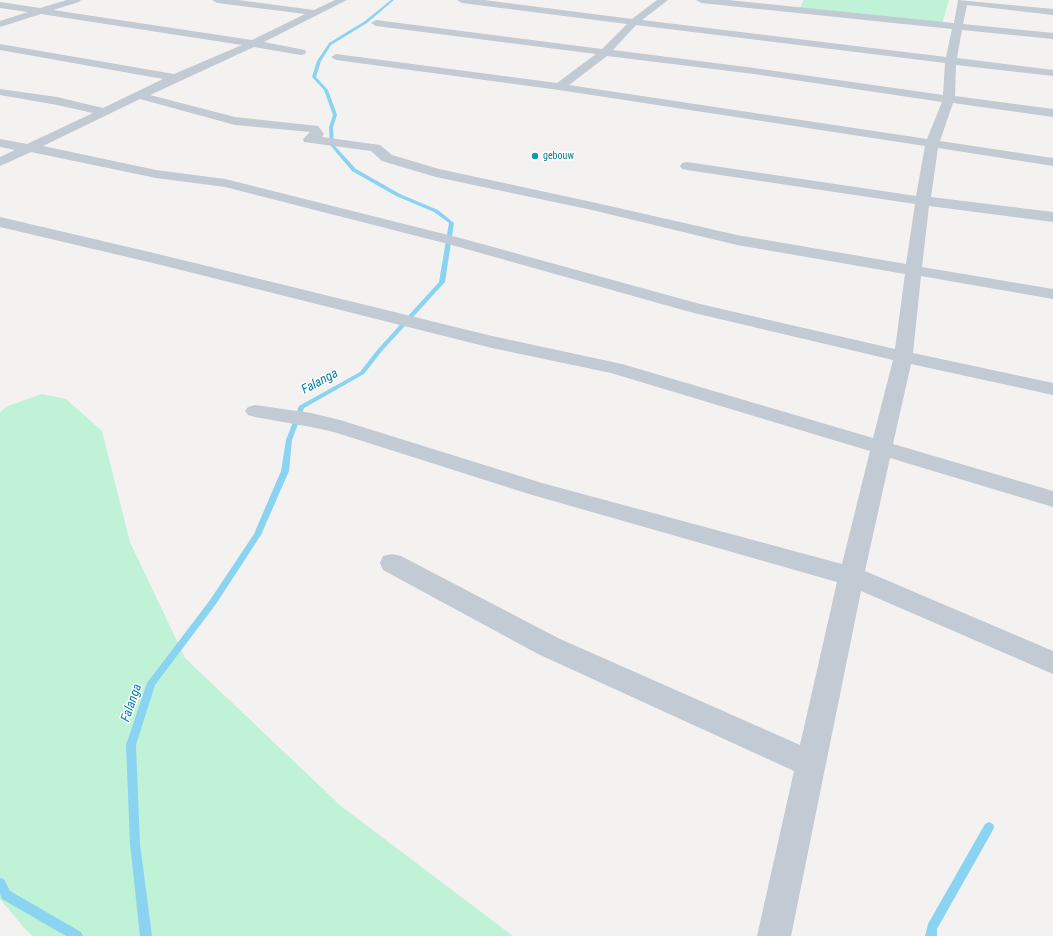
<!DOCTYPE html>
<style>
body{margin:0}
canvas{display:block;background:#f4f1f1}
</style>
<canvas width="1053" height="936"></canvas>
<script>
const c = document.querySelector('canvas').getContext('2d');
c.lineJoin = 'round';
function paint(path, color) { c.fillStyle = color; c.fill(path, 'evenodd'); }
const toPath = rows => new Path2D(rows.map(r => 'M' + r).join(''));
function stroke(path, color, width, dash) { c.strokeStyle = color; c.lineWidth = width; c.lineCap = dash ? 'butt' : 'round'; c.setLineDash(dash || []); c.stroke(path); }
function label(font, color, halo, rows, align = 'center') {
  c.font = font + ' "Roboto Condensed",sans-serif'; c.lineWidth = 3; c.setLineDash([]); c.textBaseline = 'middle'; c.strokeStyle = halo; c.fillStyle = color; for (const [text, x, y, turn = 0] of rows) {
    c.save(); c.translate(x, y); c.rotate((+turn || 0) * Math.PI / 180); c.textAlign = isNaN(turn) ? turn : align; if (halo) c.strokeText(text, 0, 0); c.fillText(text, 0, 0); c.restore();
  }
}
const green = toPath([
 [804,0,949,0,942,24,799,9],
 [42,394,66,399,102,431,130,542,185,658,342,807,513,936,33,936,26,930,0,899,0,412,8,406]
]);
const stream = toPath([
 [391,0,394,0,367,23,331,45,321,61,316,77,328,90,337,115,333,127,334,145,356,169,400,194,438,210,454,223,445,282,382,351,364,374,304,408,292,440,289,471,261,535,216,604,155,685,136,745,140,844,152,936,140,936,130,844,126,745,147,683,210,600,254,534,281,471,286,440,299,406,360,372,378,349,439,282,449,223,434,212,396,196,352,171,330,145,329,127,333,115,324,90,312,77,317,61,329,43,365,21,391,0],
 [989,822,993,824,994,827,993,830,937,929,937,936,925,936,928,924,985,824,989,822],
 [0,878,4,879,10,891,81,932,83,936,66,936,2,899,0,894,0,878]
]);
const minor = toPath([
 [67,0,81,0,79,2,53,10,252,40,305,14,217,3,212,0,238,0,314,10,335,0,347,0,264,42,305,50,306,52,305,54,301,55,254,47,150,95,235,117,318,126,324,134,322,137,380,145,392,155,439,169,592,202,737,235,906,264,915,204,687,170,682,169,680,166,682,163,687,162,916,196,925,146,559,90,336,60,331,57,336,54,557,83,596,54,376,26,371,23,376,20,602,49,627,24,462,3,457,0,484,0,632,19,657,0,668,0,642,20,946,57,952,29,701,3,696,0,728,0,954,23,958,0,1053,9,1053,15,967,5,963,24,1053,33,1053,39,962,30,957,58,1053,70,1053,76,956,65,955,96,1053,109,1053,117,953,103,940,141,1053,158,1053,166,938,148,931,197,1053,212,1053,222,929,206,922,267,1053,289,1053,299,921,276,913,353,1053,383,1053,395,911,364,893,444,1053,491,1053,507,890,458,865,571,1053,651,1053,674,861,591,791,936,757,936,794,771,538,654,383,570,380,563,383,556,392,554,401,556,558,638,800,745,837,582,529,494,334,432,311,427,255,417,248,415,245,411,248,407,255,405,311,413,340,420,542,483,842,564,870,451,611,373,492,348,157,264,0,227,0,217,158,254,492,336,622,364,873,438,893,360,690,312,452,245,225,187,156,178,31,152,0,166,0,157,15,150,0,147,0,139,27,144,93,113,57,105,0,95,0,89,57,97,103,108,163,79,0,50,0,44,174,74,242,45,41,14,0,27,0,21,28,12,0,8,0,2,40,8,67,0],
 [636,25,945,63,943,95,754,68,613,50,636,25],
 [607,56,754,74,942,102,927,139,569,85,607,56],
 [140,99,235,125,310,132,303,139,304,142,371,151,382,161,436,177,592,210,737,245,905,274,895,349,700,304,464,239,225,179,156,170,43,146,140,99]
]);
const markers = [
 [535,156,4,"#0f9aa8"]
];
const farCulturenames = [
 ["gebouw",543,156]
];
const waterNames = [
 ["Falanga",320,382,-28],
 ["Falanga",132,703,-71]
];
paint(green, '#bff2d7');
paint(stream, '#8ad4f1');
paint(minor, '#c2cad3');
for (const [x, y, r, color] of markers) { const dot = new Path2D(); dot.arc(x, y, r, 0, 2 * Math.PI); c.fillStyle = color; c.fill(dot); stroke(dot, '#fff', 1.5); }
label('10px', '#0d838f', '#fff', farCulturenames, 'left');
label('italic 13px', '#067dae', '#fff', waterNames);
</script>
